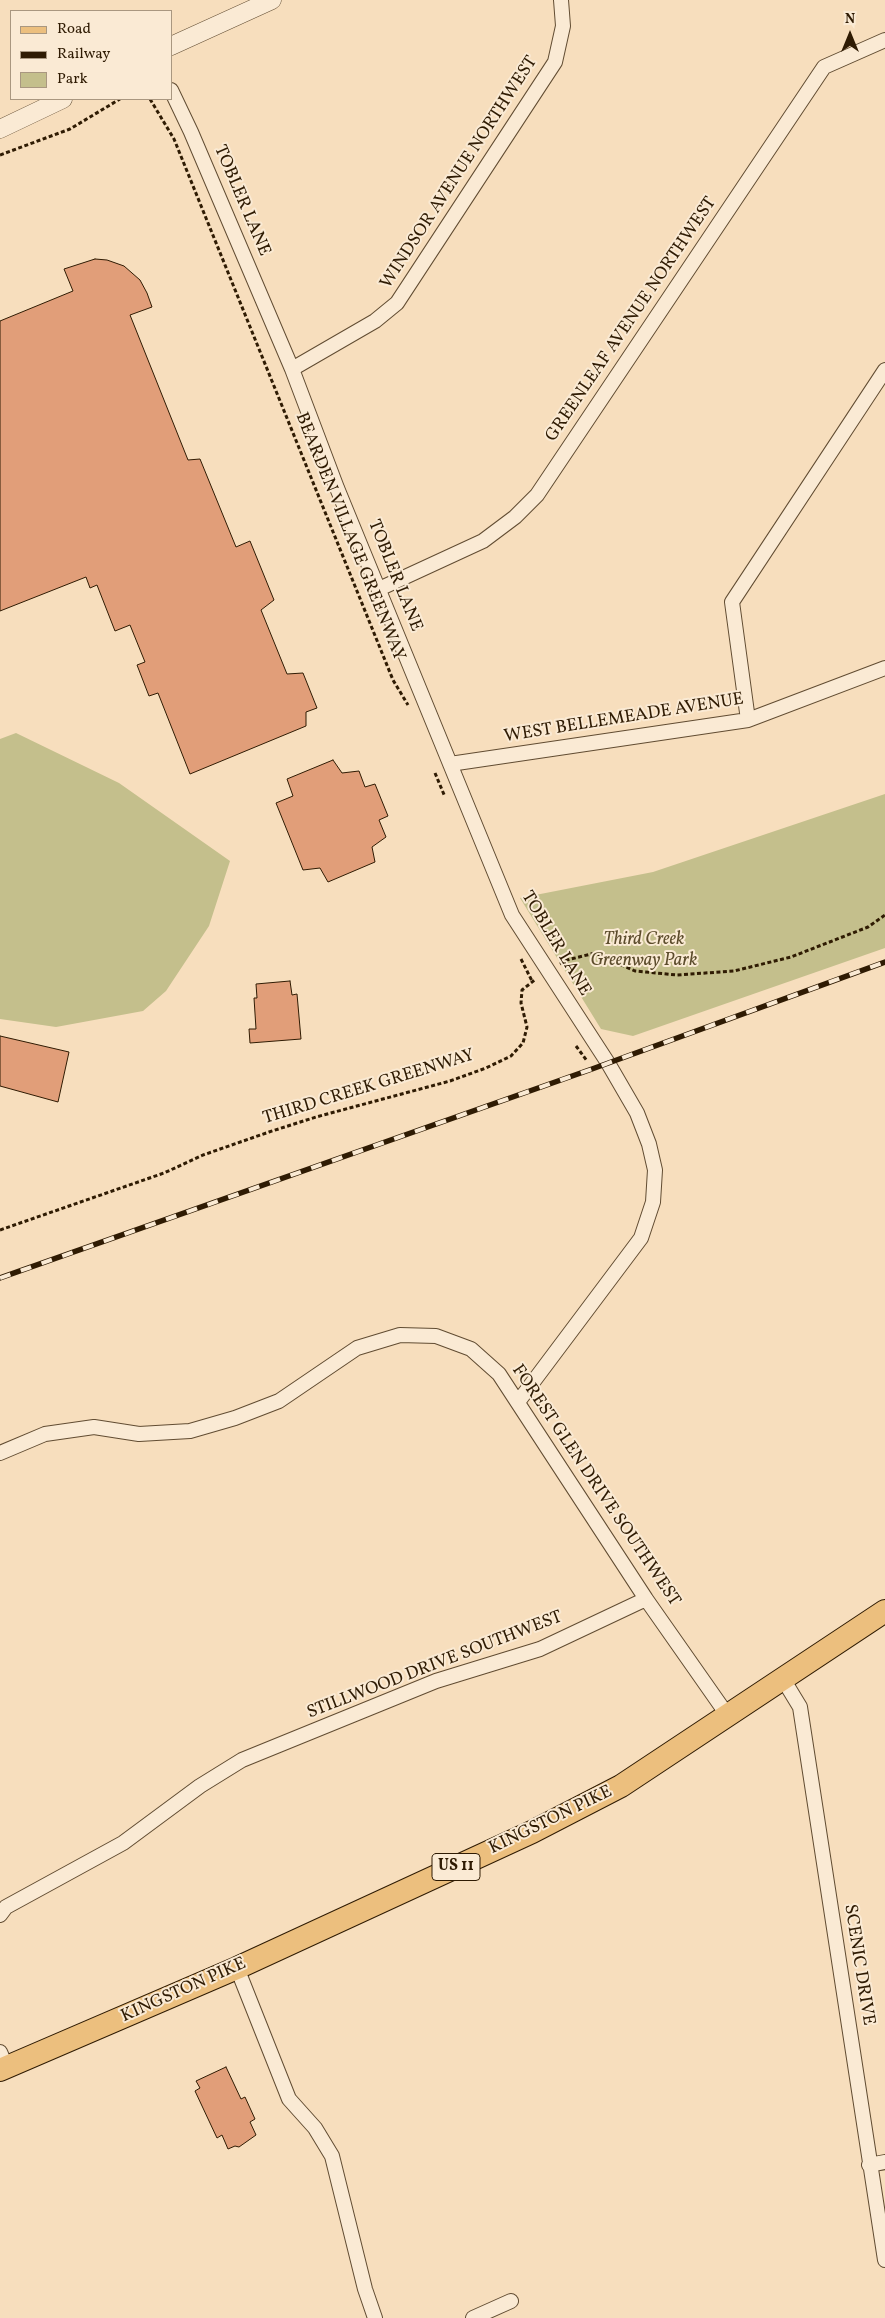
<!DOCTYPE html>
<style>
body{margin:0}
#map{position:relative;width:885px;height:2318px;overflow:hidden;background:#f7debd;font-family:Vollkorn,serif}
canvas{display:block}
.legend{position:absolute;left:10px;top:10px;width:162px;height:90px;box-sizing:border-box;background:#faead4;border:1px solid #a99780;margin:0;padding:6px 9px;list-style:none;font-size:15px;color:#2f1b03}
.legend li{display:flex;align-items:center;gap:10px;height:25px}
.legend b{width:25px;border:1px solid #a99780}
.north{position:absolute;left:825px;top:10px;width:50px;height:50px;-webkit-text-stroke:4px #faead4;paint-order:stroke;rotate:0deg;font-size:14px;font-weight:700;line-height:20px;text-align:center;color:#2f1b03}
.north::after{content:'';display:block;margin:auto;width:18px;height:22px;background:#2f1b03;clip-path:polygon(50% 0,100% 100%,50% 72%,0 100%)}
</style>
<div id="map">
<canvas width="885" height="2318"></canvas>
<ul class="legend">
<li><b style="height:6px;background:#ecbf7e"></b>Road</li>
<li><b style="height:6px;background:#2f1b03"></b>Railway</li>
<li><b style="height:14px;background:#c4bf8c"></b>Park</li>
</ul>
<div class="north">N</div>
</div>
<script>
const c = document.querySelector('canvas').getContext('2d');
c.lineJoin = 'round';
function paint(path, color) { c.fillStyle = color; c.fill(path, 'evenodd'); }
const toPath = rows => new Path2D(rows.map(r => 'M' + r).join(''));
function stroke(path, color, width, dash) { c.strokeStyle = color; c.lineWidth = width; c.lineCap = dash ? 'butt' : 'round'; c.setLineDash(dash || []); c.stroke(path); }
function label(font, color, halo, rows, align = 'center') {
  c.font = font + ' Vollkorn,serif'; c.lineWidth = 4; c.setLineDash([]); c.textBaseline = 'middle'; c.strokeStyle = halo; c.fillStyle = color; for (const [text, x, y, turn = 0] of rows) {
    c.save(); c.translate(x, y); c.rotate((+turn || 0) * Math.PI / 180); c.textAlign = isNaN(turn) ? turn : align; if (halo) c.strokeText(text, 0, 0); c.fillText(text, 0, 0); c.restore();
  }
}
const green = toPath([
 [16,733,119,783,230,861,209,926,166,991,143,1011,56,1027,0,1019,0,739],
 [885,794,885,948,633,1036,601,1029,520,898,653,872]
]);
const building = toPath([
 [95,259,107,260,124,266,140,280,147,293,152,307,130,315,188,460,200,459,236,547,250,541,274,600,261,610,287,674,303,673,317,708,306,712,306,726,190,774,158,693,149,696,137,665,145,662,130,625,115,631,97,585,90,588,86,577,0,611,0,321,73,291,64,269,95,259],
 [333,760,342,773,359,771,365,787,375,784,388,816,379,820,386,837,372,847,375,862,328,882,320,868,303,870,276,803,293,796,287,779,333,760],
 [290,981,292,995,297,994,301,1039,250,1043,249,1029,256,1029,254,998,257,998,256,984,290,981],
 [0,1036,69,1052,58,1102,0,1086,0,1036],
 [226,2067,241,2099,245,2097,255,2119,250,2122,256,2135,239,2147,235,2146,228,2149,222,2135,217,2138,195,2091,200,2088,196,2081,226,2067]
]);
const path = toPath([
 [150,99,174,139,393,680,408,705],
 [0,155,70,129,120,99],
 [435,773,445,797],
 [521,959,532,981],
 [560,964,567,960,595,953,635,971,677,975,734,971,791,957,868,927,885,915],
 [576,1046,587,1061],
 [0,1230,164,1173,203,1155,269,1132,316,1117,450,1081,486,1068,511,1056,523,1043,527,1027,521,1003,522,990,536,979]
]);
const minor = toPath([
 [171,90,191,132,292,369,337,488,512,915,608,1063,637,1113,649,1144,655,1170,653,1202,641,1238,518,1402],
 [292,369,375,321,397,303,555,62,563,26,561,0],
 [379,589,483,541,515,517,537,495,824,67,885,40],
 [748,720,732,602,885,370],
 [450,764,748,720,885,668],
 [0,1453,45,1434,94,1427,139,1434,190,1431,235,1418,279,1401,357,1348,400,1335,436,1336,471,1349,499,1374,646,1599,728,1716],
 [783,1679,800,1707,885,2260],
 [0,1915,6,1907,123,1843,200,1786,242,1760,436,1681,540,1649,646,1599],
 [237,1968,289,2099,315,2128,332,2156,365,2289,375,2318],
 [0,2052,7,2068],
 [869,2165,885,2162],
 [473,2318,511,2301]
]);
const tertiary = toPath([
 [171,46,272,0],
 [0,129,63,99]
]);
const primary = toPath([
 [0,2070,237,1968,532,1832,621,1786,885,1611]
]);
const rail = toPath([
 [0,1278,592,1069,885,962]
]);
const shields = [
 [456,1867,48]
];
const shieldNames = [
 ["US 11",456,1867]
];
const streetNames = [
 ["WINDSOR AVENUE NORTHWEST",460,173,-57],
 ["TOBLER LANE",241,201,67],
 ["GREENLEAF AVENUE NORTHWEST",632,320,-56],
 ["BEARDEN VILLAGE GREENWAY",349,537,68],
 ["TOBLER LANE",394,576,68],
 ["WEST BELLEMEADE AVENUE",624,719,-9],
 ["TOBLER LANE",555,944,59],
 ["THIRD CREEK GREENWAY",369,1088,-17],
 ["FOREST GLEN DRIVE SOUTHWEST",595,1486,56],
 ["STILLWOOD DRIVE SOUTHWEST",435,1666,-21],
 ["KINGSTON PIKE",551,1821,-26],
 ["SCENIC DRIVE",858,1965,81],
 ["KINGSTON PIKE",184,1991,-24]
];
const parkNames = [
 ["Third Creek",644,941],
 ["Greenway Park",644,962]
];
paint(green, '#c4bf8c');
paint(building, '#e19e79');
stroke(building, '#2f1b03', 1);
stroke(minor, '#614c32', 16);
stroke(tertiary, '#614c32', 19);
stroke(primary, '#2f1b03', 24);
stroke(path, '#2f1b03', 3, [4, 2.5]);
stroke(minor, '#faead4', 14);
stroke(tertiary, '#faead4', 18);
stroke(primary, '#ecbf7e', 22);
stroke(rail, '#2f1b03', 5.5);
stroke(rail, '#faead4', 4, [11]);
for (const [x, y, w] of shields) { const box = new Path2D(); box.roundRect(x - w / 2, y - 13.5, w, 27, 4); c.fillStyle = '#faead4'; c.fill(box); stroke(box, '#2f1b03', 1); }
label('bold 16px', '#2f1b03', null, shieldNames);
label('18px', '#2f1b03', '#faead4', streetNames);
label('italic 18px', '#5c4c2c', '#faead4', parkNames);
</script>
